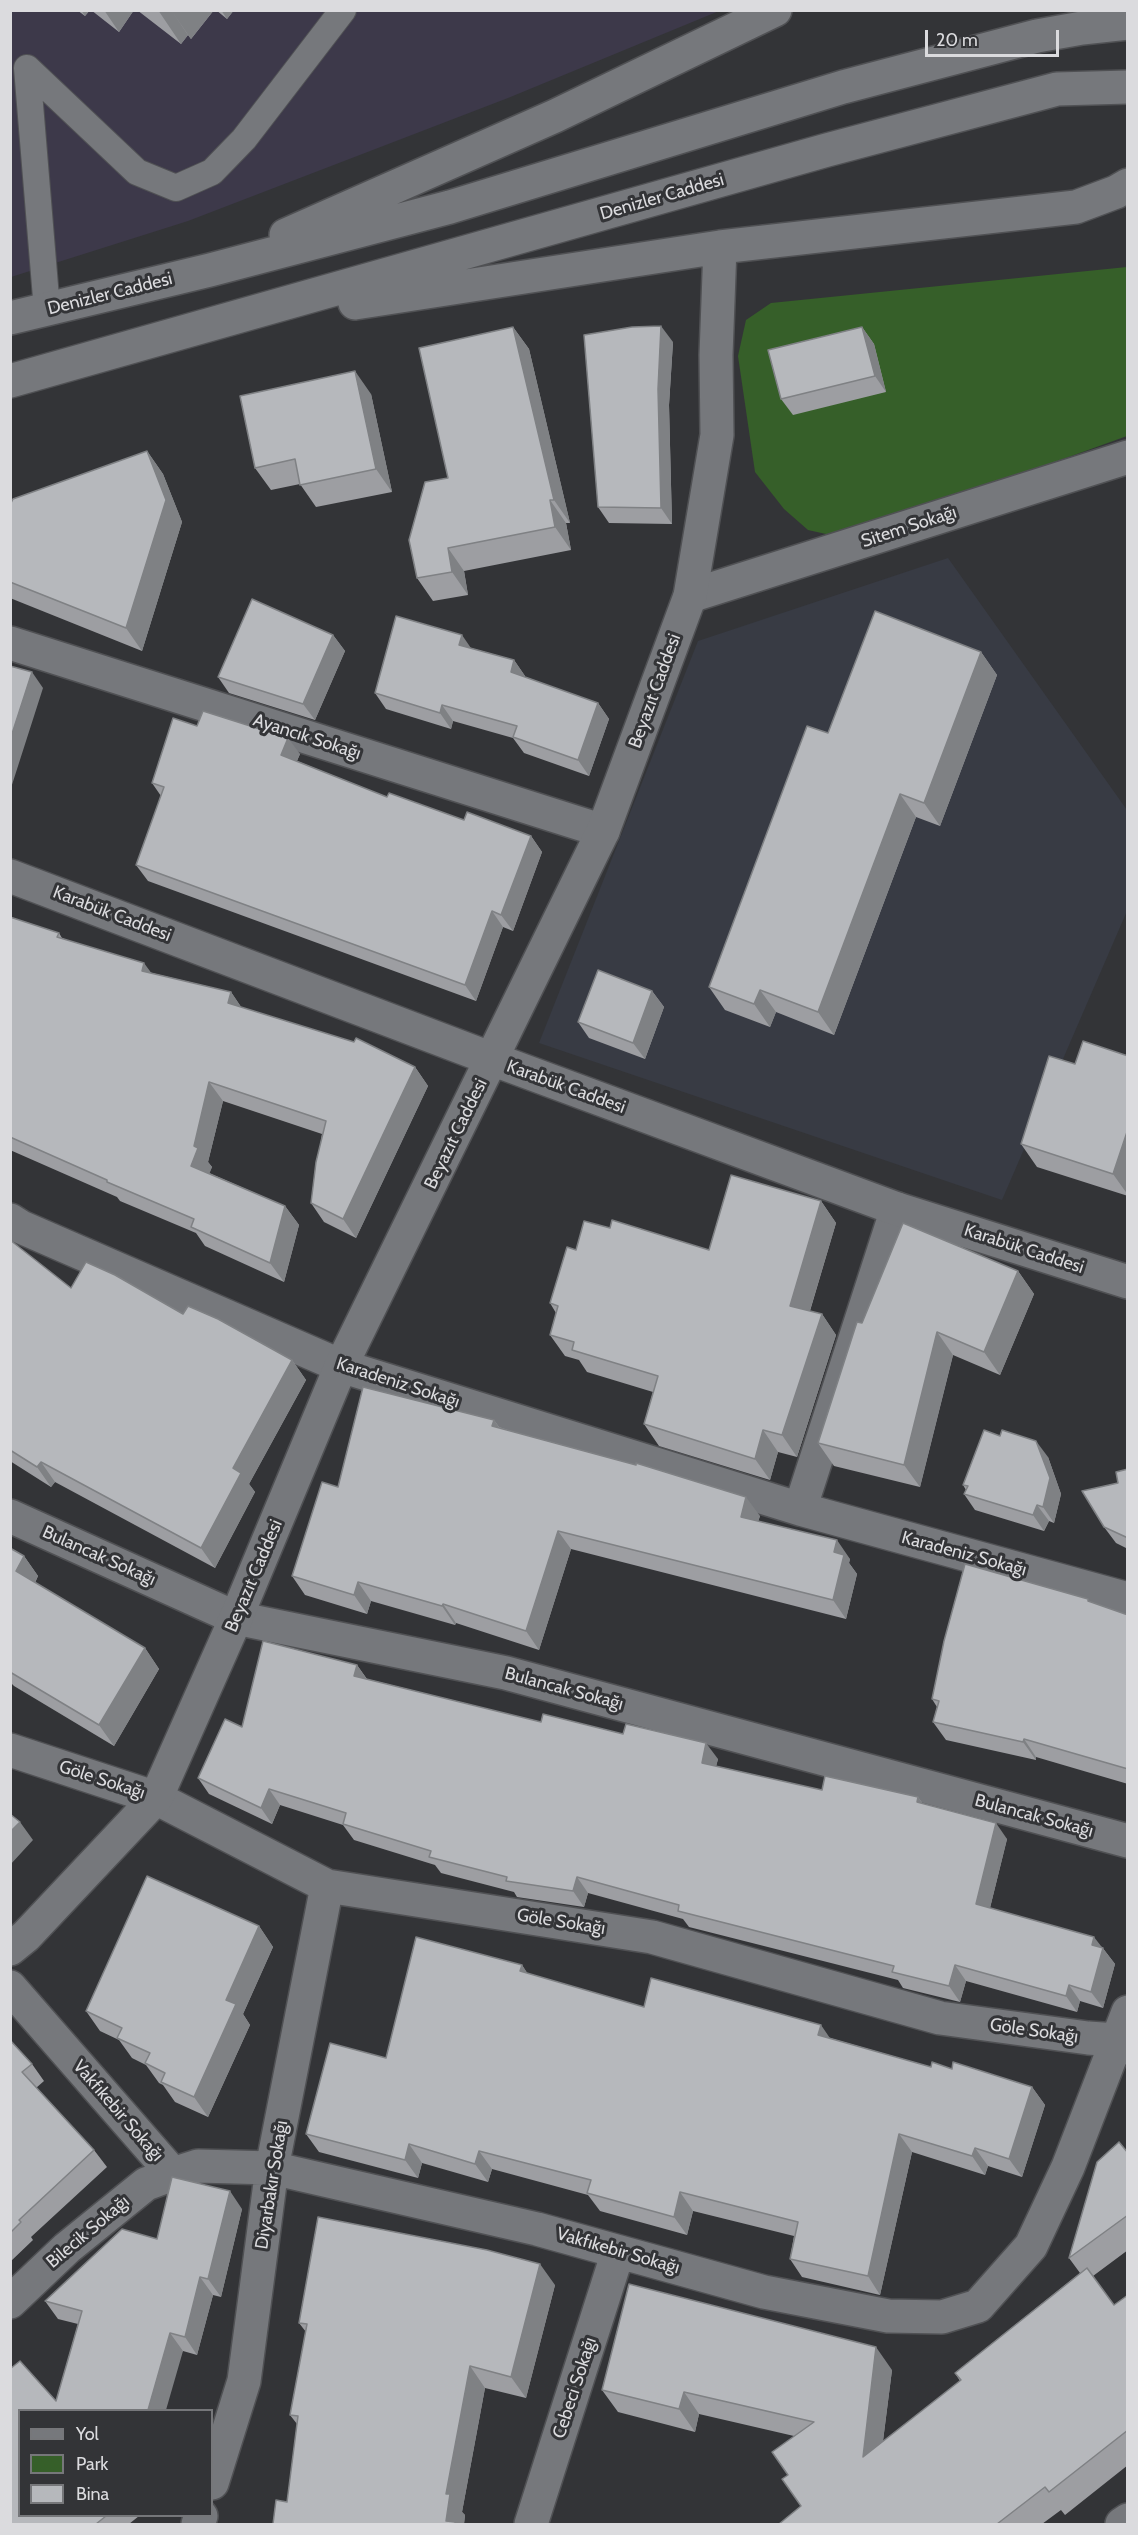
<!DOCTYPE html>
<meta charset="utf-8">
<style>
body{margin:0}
#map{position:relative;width:1138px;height:2535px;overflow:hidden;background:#333437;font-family:Cabin,sans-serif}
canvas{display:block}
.frame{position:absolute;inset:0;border:12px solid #dbdbde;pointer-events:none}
.legend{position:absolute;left:18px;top:2409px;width:195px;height:108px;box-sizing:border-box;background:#333437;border:2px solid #76777a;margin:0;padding:8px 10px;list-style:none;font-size:18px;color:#dbdbde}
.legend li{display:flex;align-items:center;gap:12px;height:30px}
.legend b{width:30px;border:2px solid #76777a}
.scale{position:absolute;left:925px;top:30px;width:134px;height:27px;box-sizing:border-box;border:3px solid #dbdbde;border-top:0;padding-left:8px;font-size:18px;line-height:21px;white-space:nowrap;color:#dbdbde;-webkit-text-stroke:4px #333437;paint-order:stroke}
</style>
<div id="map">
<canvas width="1138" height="2535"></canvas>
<div class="frame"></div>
<ul class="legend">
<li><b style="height:8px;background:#76787c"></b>Yol</li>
<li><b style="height:16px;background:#365f29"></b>Park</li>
<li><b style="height:16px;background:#b6b8bc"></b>Bina</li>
</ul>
<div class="scale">20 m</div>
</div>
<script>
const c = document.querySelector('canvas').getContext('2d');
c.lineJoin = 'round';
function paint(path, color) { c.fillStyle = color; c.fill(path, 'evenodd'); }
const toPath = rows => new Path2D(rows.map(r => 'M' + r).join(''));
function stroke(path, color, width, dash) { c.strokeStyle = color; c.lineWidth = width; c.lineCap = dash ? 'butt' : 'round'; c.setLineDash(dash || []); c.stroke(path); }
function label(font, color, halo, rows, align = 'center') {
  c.font = font + ' Cabin,sans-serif'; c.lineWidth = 6; c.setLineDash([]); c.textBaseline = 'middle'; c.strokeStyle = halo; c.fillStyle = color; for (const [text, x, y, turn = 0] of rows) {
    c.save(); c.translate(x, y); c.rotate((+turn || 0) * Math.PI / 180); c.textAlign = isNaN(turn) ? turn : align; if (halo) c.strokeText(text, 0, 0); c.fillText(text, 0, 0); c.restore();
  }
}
const built = toPath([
 [948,558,1127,810,1127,911,1002,1200,539,1043,698,641]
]);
const medical = toPath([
 [11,11,719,11,508,98,188,221,11,277]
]);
const green = toPath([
 [1127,267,1127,436,844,538,808,530,784,509,755,472,738,356,746,320,771,303]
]);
const lane = toPath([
 [27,68,137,172,176,188,212,172,244,139,343,10],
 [27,68,47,310]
]);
const street = toPath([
 [690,596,1128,457],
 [10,643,603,831],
 [10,1220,21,1227,341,1366,800,1509,1128,1599],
 [800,1509,897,1209],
 [10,1516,236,1618,506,1673,1128,1841],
 [10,1750,156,1798,327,1886,652,1937,940,2018,1088,2038,1117,2040,1128,2048],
 [10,1987,173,2174,198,2166,272,2168,537,2229,764,2292,888,2316,942,2317,978,2306,1031,2246,1068,2167,1128,2012],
 [10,2302,67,2248,146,2184,173,2174],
 [212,2483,244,2381,272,2168,327,1886],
 [198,2524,201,2516],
 [531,2524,618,2252]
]);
const secondary = toPath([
 [286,235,555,116,775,10],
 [355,303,720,247,1076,207,1116,192,1128,185],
 [10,318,210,270,450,207,843,87,1037,36,1082,28,1128,23],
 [10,381,827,150,1057,89,1128,87],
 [10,876,492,1059,897,1209,1128,1282],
 [10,1949,26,1936,156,1798,236,1618,341,1366,603,831,690,596,717,435,716,355,720,247],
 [1122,2524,1128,2520]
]);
const wall = toPath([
 [77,10,90,10,85,16],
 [91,10,134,10,119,32],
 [137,10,214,10,191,39,188,35,181,44],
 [216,10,234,10,227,19],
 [513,327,529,349,570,523,566,523,571,550,464,571,468,595,433,601,417,578,448,478],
 [862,327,874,344,886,392,793,415,781,399],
 [673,342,669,405,672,524,609,523,598,507],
 [371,394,392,492,316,507,300,484,271,490,255,468],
 [147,451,163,474,182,522,142,651,10,598,10,505],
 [333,635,345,651,315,720,229,693,218,677],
 [471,648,514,660,525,676,525,677,598,703,609,719,589,776,524,753,513,738,453,721,451,729,386,709,375,693],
 [981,652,997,675,940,826,916,817,834,1035,776,1012,770,1027,725,1010,709,987,828,733],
 [197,726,300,754,297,761,387,797,464,820,531,836,542,852,513,931,503,927,476,1001,148,881,136,865,161,796,152,783],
 [10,917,59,933,62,938,152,973,231,992,241,1007,415,1067,428,1086,356,1238,324,1222,311,1203,322,1134,223,1101,208,1162,212,1167,209,1173,285,1206,299,1225,284,1282,205,1246,196,1233,120,1201,117,1197,10,1150],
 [652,991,664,1007,645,1059,589,1038,578,1022],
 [1128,1056,1128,1196,1037,1167,1021,1144,1075,1064],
 [821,1201,836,1223,810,1311,822,1314,836,1335,797,1457,778,1452,770,1480,659,1446,644,1424,653,1392,587,1372,579,1360,565,1356,550,1335,556,1313,550,1303,576,1250,610,1228,709,1250],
 [10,1240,71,1288,183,1314,292,1360,306,1380,249,1484,255,1492,215,1568,55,1482,51,1487,10,1461],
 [1018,1271,1034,1294,1000,1375,953,1355,920,1487,834,1466,818,1443,862,1323],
 [494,1420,499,1427,760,1516,758,1521,850,1559,849,1563,857,1574,846,1619,571,1549,539,1650,456,1623,455,1625,371,1601,367,1614,305,1595,292,1576],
 [1048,1457,1061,1494,1054,1523,1049,1521,1044,1531,975,1510,964,1494,966,1490,963,1485],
 [1128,1469,1128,1549,1116,1543,1104,1527],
 [10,1548,24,1556,38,1576,35,1583,145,1648,159,1669,114,1746,14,1686,10,1682],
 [1091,1602,1128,1615,1128,1784,1036,1757,1036,1760,946,1740,933,1722,937,1707,932,1699],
 [357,1665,367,1679,541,1722,718,1759,716,1766,822,1790,918,1797,923,1804,1007,1839,990,1908,1102,1947,1115,1964,1103,2008,1080,2001,1077,2012,966,1981,960,2002,903,1988,898,1980,689,1927,683,1919,588,1893,584,1907,517,1897,514,1892,441,1873,435,1865,354,1840,343,1825,280,1805,272,1824,209,1794,198,1778,242,1727],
 [259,1926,273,1947,243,2014,250,2025,208,2117,175,2102,163,2085,159,2083,146,2065,132,2058,119,2040,100,2031,86,2011],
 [522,1965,527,1973,644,2007,830,2038,931,2067,952,2069,1032,2087,1045,2105,1022,2177,988,2166,985,2175,912,2152,880,2295,802,2277,790,2259,794,2236,693,2211,687,2235,600,2211,588,2195,492,2169,488,2182,422,2163,418,2178,319,2152,306,2134,386,2058],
 [10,2040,32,2064,44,2081,36,2088,94,2150,107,2167,31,2237,33,2240,10,2262],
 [1128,2153,1128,2250,1093,2276,1114,2305,1128,2295,1128,2465,1065,2515,1061,2510,1042,2524,779,2524,801,2506,788,2475,794,2436,699,2414,695,2432,618,2412,602,2390,892,2370,883,2441,960,2381,955,2373,1080,2273,1069,2258],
 [242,2209,221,2297,213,2295,197,2355,183,2351,20,2516,139,2516,129,2524,10,2524,56,2401,78,2324,58,2319,45,2301,157,2239],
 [555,2285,526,2398,485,2388,462,2512,465,2515,464,2524,273,2524,287,2502,297,2424,290,2415,306,2332,299,2323]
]);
const shadedWall = toPath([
 [81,10,90,10,85,16],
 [104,10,134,10,119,32],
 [158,10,171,10,188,35,181,44],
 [171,10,214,10,191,39],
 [221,10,234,10,227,19],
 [661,326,673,342,669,405,672,524,661,508,658,389],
 [513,327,529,349,570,523,554,500],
 [862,327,874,344,886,392,875,376],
 [355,371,371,394,392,492,376,469],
 [147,451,163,474,182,522,142,651,126,628],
 [550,500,566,523,571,550,555,527],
 [448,548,464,571,468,595,452,572],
 [333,635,345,651,315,720,303,704],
 [462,635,473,651,459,645],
 [981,652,997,675,940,826,924,803],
 [514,660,525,676,522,688,511,672],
 [32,672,43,688,10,791,10,740],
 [598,703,609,719,589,776,578,760],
 [442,705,453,721,451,729,440,713],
 [288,738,300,754,292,771,281,755],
 [900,794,916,817,834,1035,818,1012],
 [531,836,542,852,513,931,501,915],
 [492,911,503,927,476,1001,465,985],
 [144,963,158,982,142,971],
 [760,990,776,1012,770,1027,754,1004],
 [652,991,664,1007,645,1059,633,1043],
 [231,992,244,1011,228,1003],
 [415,1067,428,1086,356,1238,343,1219],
 [209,1082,223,1101,208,1162,212,1167,205,1185,191,1166,194,1146],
 [1128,1129,1128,1195,1113,1174],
 [821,1201,836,1223,805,1327,790,1306],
 [285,1206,299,1225,284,1282,270,1263],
 [1018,1271,1034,1294,1000,1375,984,1352],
 [822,1314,836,1335,797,1457,782,1435],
 [937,1332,953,1355,920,1487,904,1465],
 [292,1360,306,1380,249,1484,255,1492,215,1568,201,1548,233,1468],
 [494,1420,507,1439,492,1426],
 [763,1430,778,1452,770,1480,755,1459],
 [1036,1441,1048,1457,1061,1494,1054,1523,1043,1507],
 [41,1462,55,1482,51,1487,37,1467],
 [746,1497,760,1516,754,1536,741,1517],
 [1037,1505,1049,1521,1044,1531,1033,1515],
 [558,1531,571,1549,539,1650,526,1631],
 [837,1540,850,1559,849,1563,857,1574,846,1619,833,1600,834,1552],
 [24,1556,38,1576,30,1592,16,1571],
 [358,1582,371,1601,367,1614,354,1595],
 [443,1604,456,1623,455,1625,442,1606],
 [145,1648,159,1669,114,1746,99,1725],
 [357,1665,368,1681,354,1676],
 [1024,1739,1036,1757,1036,1760,1023,1742],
 [706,1743,718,1759,713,1779,702,1763],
 [269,1789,280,1805,272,1824,261,1808],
 [918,1797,929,1813,917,1802],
 [20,1822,33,1840,10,1865,10,1832],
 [996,1823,1007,1839,987,1920,976,1904],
 [577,1877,588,1893,584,1907,573,1891],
 [259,1926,273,1947,243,2014,250,2025,208,2117,194,2097,226,2000],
 [1094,1937,1115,1964,1103,2008,1091,1992,1092,1945],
 [522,1965,534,1983,520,1971],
 [955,1965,966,1981,960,2002,949,1986],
 [1069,1985,1080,2001,1077,2012,1066,1996],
 [821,2025,834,2044,818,2035],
 [1032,2087,1045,2105,1022,2177,1009,2159],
 [899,2134,912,2152,880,2295,868,2276],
 [409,2144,422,2163,418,2178,405,2160],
 [975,2148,988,2166,985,2175,972,2156],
 [479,2151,492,2169,488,2182,475,2164],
 [230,2191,242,2209,221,2297,208,2279],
 [680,2192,693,2211,687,2235,674,2217],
 [540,2264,555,2285,526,2398,511,2377],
 [200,2277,213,2295,197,2355,185,2337],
 [170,2333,183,2351,166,2410,148,2410],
 [876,2347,892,2370,878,2480,863,2457],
 [470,2366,485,2388,462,2512,465,2515,464,2524,449,2524,446,2521,446,2494],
 [684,2392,699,2414,695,2432,679,2409]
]);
const building = toPath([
 [661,326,658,389,661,508,598,507,584,335,632,327,661,326],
 [513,327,554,500,550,500,555,527,448,548,452,572,417,578,409,540,425,482,448,478,419,348,513,327],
 [862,327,875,376,781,399,768,350,862,327],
 [355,371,376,469,300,485,295,459,255,468,240,396,355,371],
 [147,451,166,500,126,628,10,582,10,505,13,499,147,451],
 [252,599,333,635,303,704,218,677,252,599],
 [875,611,981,652,924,803,900,794,818,1012,760,990,754,1004,709,987,807,726,828,733,875,611],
 [396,616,462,635,459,645,514,660,511,672,598,703,578,760,513,737,517,726,442,705,440,713,375,693,396,616],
 [10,666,32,672,10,740,10,666],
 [203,711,288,738,281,755,387,797,389,793,464,820,467,812,531,836,501,915,492,911,465,985,136,865,164,787,152,783,173,718,197,726,203,711],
 [10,917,59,933,57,937,144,963,142,971,231,992,228,1003,354,1042,356,1038,415,1067,343,1219,311,1203,316,1162,326,1121,209,1082,194,1146,198,1148,191,1166,285,1206,270,1263,191,1227,194,1219,107,1182,107,1180,10,1137,10,917],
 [598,970,652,991,633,1043,578,1022,598,970],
 [1083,1041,1128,1056,1128,1129,1113,1174,1021,1144,1049,1056,1075,1064,1083,1041],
 [731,1175,821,1201,790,1306,822,1314,782,1435,763,1430,755,1459,644,1424,658,1376,572,1350,574,1342,550,1335,558,1306,550,1303,567,1247,576,1250,584,1221,610,1228,612,1220,709,1250,731,1175],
 [903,1223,1018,1271,984,1352,937,1332,904,1465,818,1443,857,1322,862,1323,903,1223],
 [10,1240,71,1288,86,1262,115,1275,183,1314,188,1306,218,1319,292,1360,233,1468,241,1473,201,1548,41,1462,37,1467,10,1450,10,1240],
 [363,1387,494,1420,492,1426,636,1465,636,1463,746,1497,741,1517,837,1540,834,1552,844,1555,833,1600,558,1531,526,1631,443,1604,442,1606,358,1582,354,1595,292,1576,322,1482,338,1487,363,1387],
 [984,1430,1000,1436,1002,1430,1036,1441,1050,1478,1043,1507,1037,1505,1033,1515,964,1494,968,1486,963,1485,984,1430],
 [1128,1469,1128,1538,1104,1527,1082,1491,1118,1483,1116,1472,1128,1469],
 [10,1548,24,1556,16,1571,145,1648,99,1725,10,1672,10,1548],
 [965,1564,1088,1599,1088,1601,1128,1615,1128,1769,1024,1739,1023,1742,933,1722,939,1701,932,1699,944,1641,965,1564],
 [263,1641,357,1665,354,1676,541,1722,543,1714,623,1734,626,1724,706,1743,702,1763,822,1790,825,1776,918,1797,917,1802,996,1823,976,1904,1094,1937,1092,1945,1103,1948,1091,1992,1069,1985,1066,1996,955,1965,949,1986,892,1972,894,1966,678,1911,679,1905,577,1877,573,1891,506,1881,507,1877,429,1857,431,1851,343,1824,346,1813,269,1789,261,1808,198,1778,225,1719,242,1727,263,1641],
 [10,1814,20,1822,10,1832,10,1814],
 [147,1876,259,1926,226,2000,236,2004,194,2097,161,2082,165,2073,145,2063,150,2053,117,2038,122,2028,86,2011,147,1876],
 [416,1937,522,1965,520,1971,644,2007,651,1978,821,2025,818,2035,931,2067,932,2062,952,2069,953,2062,1032,2087,1009,2159,975,2148,972,2156,899,2134,868,2276,790,2259,798,2222,680,2192,674,2217,587,2193,591,2180,479,2151,475,2164,409,2144,405,2160,306,2134,330,2043,386,2058,416,1937],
 [10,2040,32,2064,22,2072,94,2150,19,2220,21,2222,10,2233,10,2040],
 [1119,2142,1128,2153,1128,2215,1069,2258,1097,2162,1119,2142],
 [172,2177,230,2191,208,2279,200,2277,185,2337,170,2333,148,2410,20,2410,20,2516,106,2516,96,2524,10,2524,10,2369,20,2361,56,2401,82,2311,45,2301,122,2229,157,2239,172,2177],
 [318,2217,487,2250,540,2264,511,2377,470,2366,446,2494,450,2494,446,2521,455,2522,455,2524,273,2524,276,2500,287,2502,298,2416,290,2415,307,2324,299,2323,318,2217],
 [1087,2268,1114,2305,1128,2295,1128,2430,1049,2492,1045,2487,997,2524,779,2524,801,2506,782,2479,788,2475,772,2452,814,2422,684,2392,679,2409,602,2390,629,2284,876,2347,863,2457,961,2380,955,2373,1087,2268]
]);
const streetNames = [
 ["Denizler Caddesi",662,197,-16],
 ["Denizler Caddesi",110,294,-14],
 ["Sitem Sokağı",909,527,-18],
 ["Beyazıt Caddesi",655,691,-70],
 ["Ayancık Sokağı",307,737,18],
 ["Karabük Caddesi",112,914,21],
 ["Karabük Caddesi",566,1087,20],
 ["Beyazıt Caddesi",456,1134,-64],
 ["Karabük Caddesi",1024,1249,18],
 ["Karadeniz Sokağı",398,1383,18],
 ["Karadeniz Sokağı",964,1554,15],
 ["Bulancak Sokağı",99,1556,24],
 ["Beyazıt Caddesi",254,1576,-67],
 ["Bulancak Sokağı",564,1689,15],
 ["Göle Sokağı",102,1780,18],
 ["Bulancak Sokağı",1034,1816,15],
 ["Göle Sokağı",561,1922,9],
 ["Göle Sokağı",1034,2031,8],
 ["Vakfıkebir Sokağı",118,2111,49],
 ["Diyarbakır Sokağı",272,2185,-81],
 ["Bilecik Sokağı",88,2232,-40],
 ["Vakfıkebir Sokağı",618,2251,16],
 ["Cebeci Sokağı",575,2388,-72]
];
paint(built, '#383b44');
paint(medical, '#3d394a');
paint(green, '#365f29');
stroke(lane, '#505154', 28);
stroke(street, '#505154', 36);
stroke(secondary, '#505154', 36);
stroke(lane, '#76787c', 26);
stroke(street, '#76787c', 33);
stroke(secondary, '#76787c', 33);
paint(wall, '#9d9ea2');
paint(shadedWall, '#7f8184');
paint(building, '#b6b8bc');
stroke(building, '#7f8184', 1.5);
label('18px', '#dbdbde', '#333437', streetNames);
</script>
